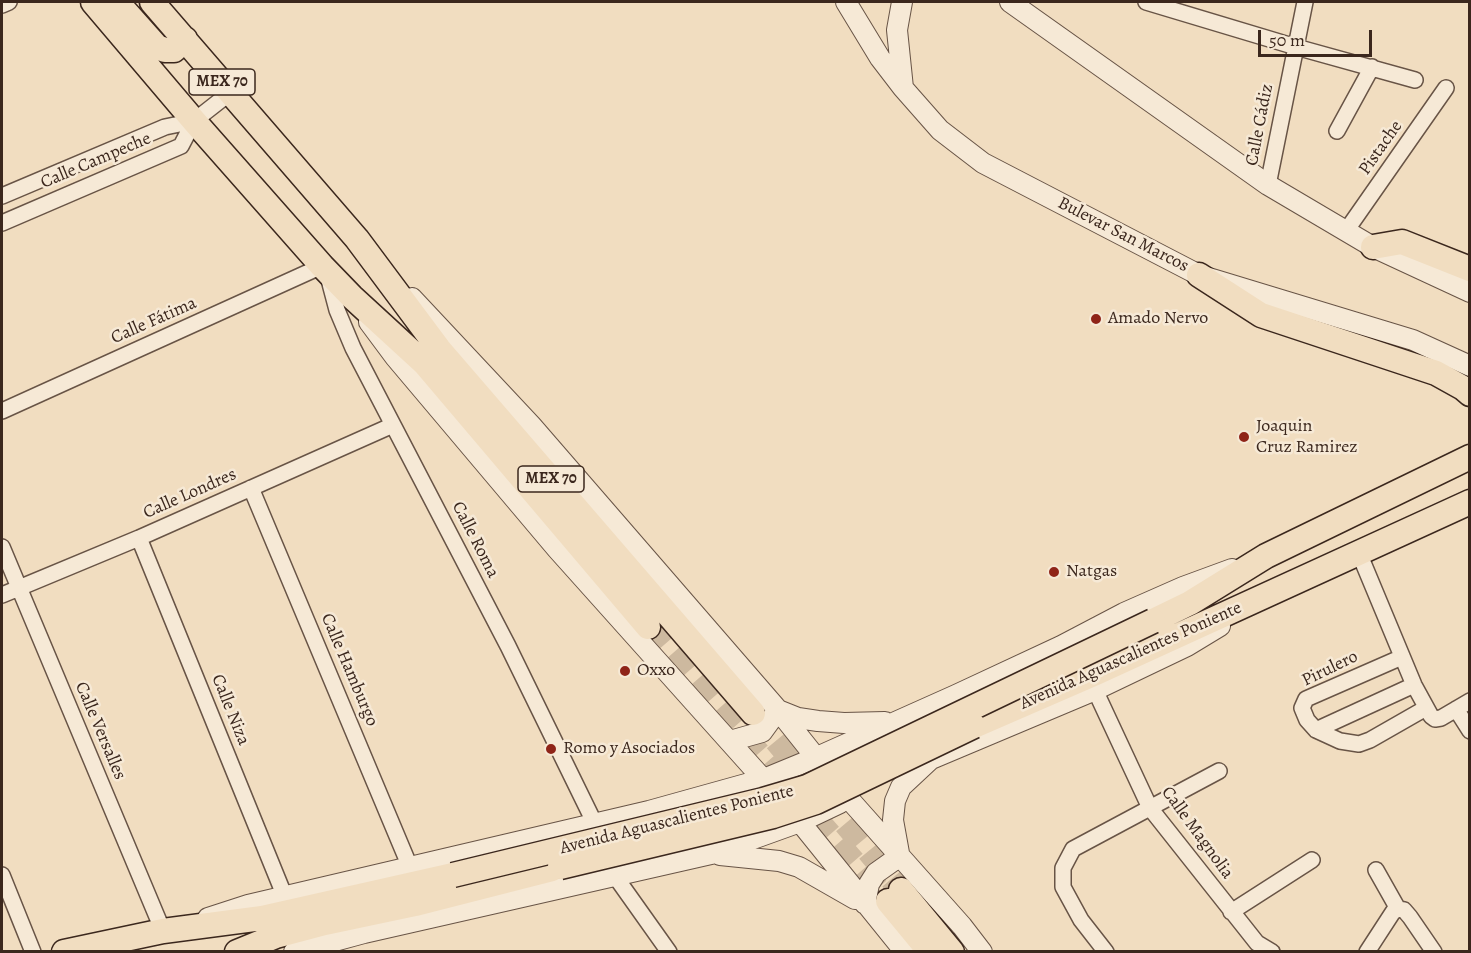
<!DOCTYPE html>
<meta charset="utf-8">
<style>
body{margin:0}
#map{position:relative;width:1471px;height:953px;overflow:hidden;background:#f1ddc0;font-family:Alegreya,serif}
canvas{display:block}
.frame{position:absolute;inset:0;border:3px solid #3b271d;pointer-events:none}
.scale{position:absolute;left:1258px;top:30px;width:114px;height:27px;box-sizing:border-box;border:3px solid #3b271d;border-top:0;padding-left:8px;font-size:18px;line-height:21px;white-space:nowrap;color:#3b271d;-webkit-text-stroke:4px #f6e9d6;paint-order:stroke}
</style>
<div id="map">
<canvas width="1471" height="953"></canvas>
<div class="frame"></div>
<div class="scale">50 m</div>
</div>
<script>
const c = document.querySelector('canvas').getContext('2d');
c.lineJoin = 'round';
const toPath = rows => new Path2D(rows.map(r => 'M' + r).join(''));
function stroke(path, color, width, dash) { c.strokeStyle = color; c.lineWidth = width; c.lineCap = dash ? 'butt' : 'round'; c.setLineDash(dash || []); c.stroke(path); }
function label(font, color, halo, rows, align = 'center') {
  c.font = font + ' Alegreya,serif'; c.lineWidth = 5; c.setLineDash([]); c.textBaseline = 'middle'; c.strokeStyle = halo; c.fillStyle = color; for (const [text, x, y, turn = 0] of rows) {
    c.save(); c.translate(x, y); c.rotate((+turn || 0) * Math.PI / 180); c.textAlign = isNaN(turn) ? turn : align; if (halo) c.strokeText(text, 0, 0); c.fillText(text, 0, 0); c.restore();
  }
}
const primaryTunnel = toPath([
 [648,627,888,901],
 [753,713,901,890]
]);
const minor = toPath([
 [1146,2,1296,47,1415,80],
 [2,5,9,2],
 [1337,131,1372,67],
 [1268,185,1305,2],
 [2,196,165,127,194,121],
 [2,223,181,146,194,121,231,92],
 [1346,231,1446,88],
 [328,276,337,310,353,348,508,646,595,824],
 [2,411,322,266],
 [251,488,410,867],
 [139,538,285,897],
 [2,547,163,931],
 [1359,553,1414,685,1431,716,1435,719,1441,718,1470,701],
 [2,595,139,538,393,425],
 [1402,657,1306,699,1302,708,1307,720,1316,730,1340,741,1359,744,1370,740,1426,708],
 [1095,690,1150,808,1257,943,1272,952],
 [1456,709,1470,731],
 [1316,730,1414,685],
 [1376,870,1398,909,1404,910,1410,917,1434,952],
 [2,875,33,952],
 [615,876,669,952],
 [1231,912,1312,860],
 [1106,952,1081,920,1063,887,1063,868,1073,849,1219,771],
 [1367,952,1393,912,1398,909]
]);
const tertiary = toPath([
 [846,2,880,58,903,88,940,130,983,163,1199,275,1413,340,1470,366],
 [902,2,897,30,903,88],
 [1010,2,1268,185,1373,247,1470,292],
 [412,298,531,425,778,710,849,799,962,926,982,952],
 [369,322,395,357,557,549,771,788],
 [730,741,762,732,778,710,798,718,818,721,844,723,885,722],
 [931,759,1095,690,1187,646,1220,626],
 [792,812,905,952],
 [899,853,893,820,895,801,901,787,931,759],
 [720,855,779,861,799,867,855,899],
 [865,904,869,884,876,873,900,856],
 [208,918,248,905,649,811,764,779,815,758,956,695,1061,646,1124,613,1183,587,1232,569],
 [294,952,364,933,711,854,800,822,840,803]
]);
const primary = toPath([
 [93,2,194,121,322,266,352,297,425,364,648,627],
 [117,2,157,47,165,50,174,50,185,39],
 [152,2,357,239,439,349,753,713],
 [1373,247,1402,242,1470,269],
 [1199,275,1261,315,1436,373,1463,388,1470,394],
 [1153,621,1190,603,1266,556,1470,457],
 [974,726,1096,673,1470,502],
 [901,890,952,952],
 [888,901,930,952],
 [64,952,163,931,262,918,453,875],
 [237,952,276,936,325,923,415,904,552,869]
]);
const primaryBridge = toPath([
 [560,867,773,816,816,802,974,726],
 [453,875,763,800,807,787,1153,621]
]);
const markers = [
 [1096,319,6,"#8f2418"],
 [1244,437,6,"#8f2418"],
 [1054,572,6,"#8f2418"],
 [625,671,6,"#8f2418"],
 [551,749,6,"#8f2418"]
];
const shields = [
 [222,82,66],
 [551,479,66]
];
const shieldNames = [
 ["MEX 70",222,82],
 ["MEX 70",551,479]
];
const streetNames = [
 ["Calle Cádiz",1260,125,-79],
 ["Pistache",1381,148,-55],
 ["Calle Campeche",96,161,-23],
 ["Bulevar San Marcos",1123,235,27],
 ["Calle Fátima",154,321,-24],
 ["Calle Londres",190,494,-24],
 ["Calle Roma",475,540,63],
 ["Avenida Aguascalientes Poniente",1131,656,-24],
 ["Pirulero",1330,669,-26],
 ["Calle Hamburgo",349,670,67],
 ["Calle Niza",230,710,68],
 ["Calle Versalles",100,731,67],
 ["Avenida Aguascalientes Poniente",677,820,-14],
 ["Calle Magnolia",1197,833,54]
];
const poiNames = [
 ["Amado Nervo",1108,319],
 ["Joaquin",1256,427],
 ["Cruz Ramirez",1256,448],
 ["Natgas",1066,572],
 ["Oxxo",637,671],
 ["Romo y Asociados",563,749]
];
stroke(primaryTunnel, '#cdb99f', 24, [24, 12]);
stroke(minor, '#685446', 18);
stroke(tertiary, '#685446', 22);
stroke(primary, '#3b271d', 27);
stroke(minor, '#f6e9d6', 15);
stroke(tertiary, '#f6e9d6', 20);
stroke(primary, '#f1ddc0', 24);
stroke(primaryBridge, '#3b271d', 27, []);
stroke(primaryBridge, '#f1ddc0', 24);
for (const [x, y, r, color] of markers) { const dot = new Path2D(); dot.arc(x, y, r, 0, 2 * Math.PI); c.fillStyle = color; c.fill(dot); stroke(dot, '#f6e9d6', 2); }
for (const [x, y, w] of shields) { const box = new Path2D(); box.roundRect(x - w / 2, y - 13, w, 26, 4.5); c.fillStyle = '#f6e9d6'; c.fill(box); stroke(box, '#3b271d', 1.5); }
label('bold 16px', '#3b271d', null, shieldNames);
label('18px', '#3b271d', '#f6e9d6', streetNames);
label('18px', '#3b271d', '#f6e9d6', poiNames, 'left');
</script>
